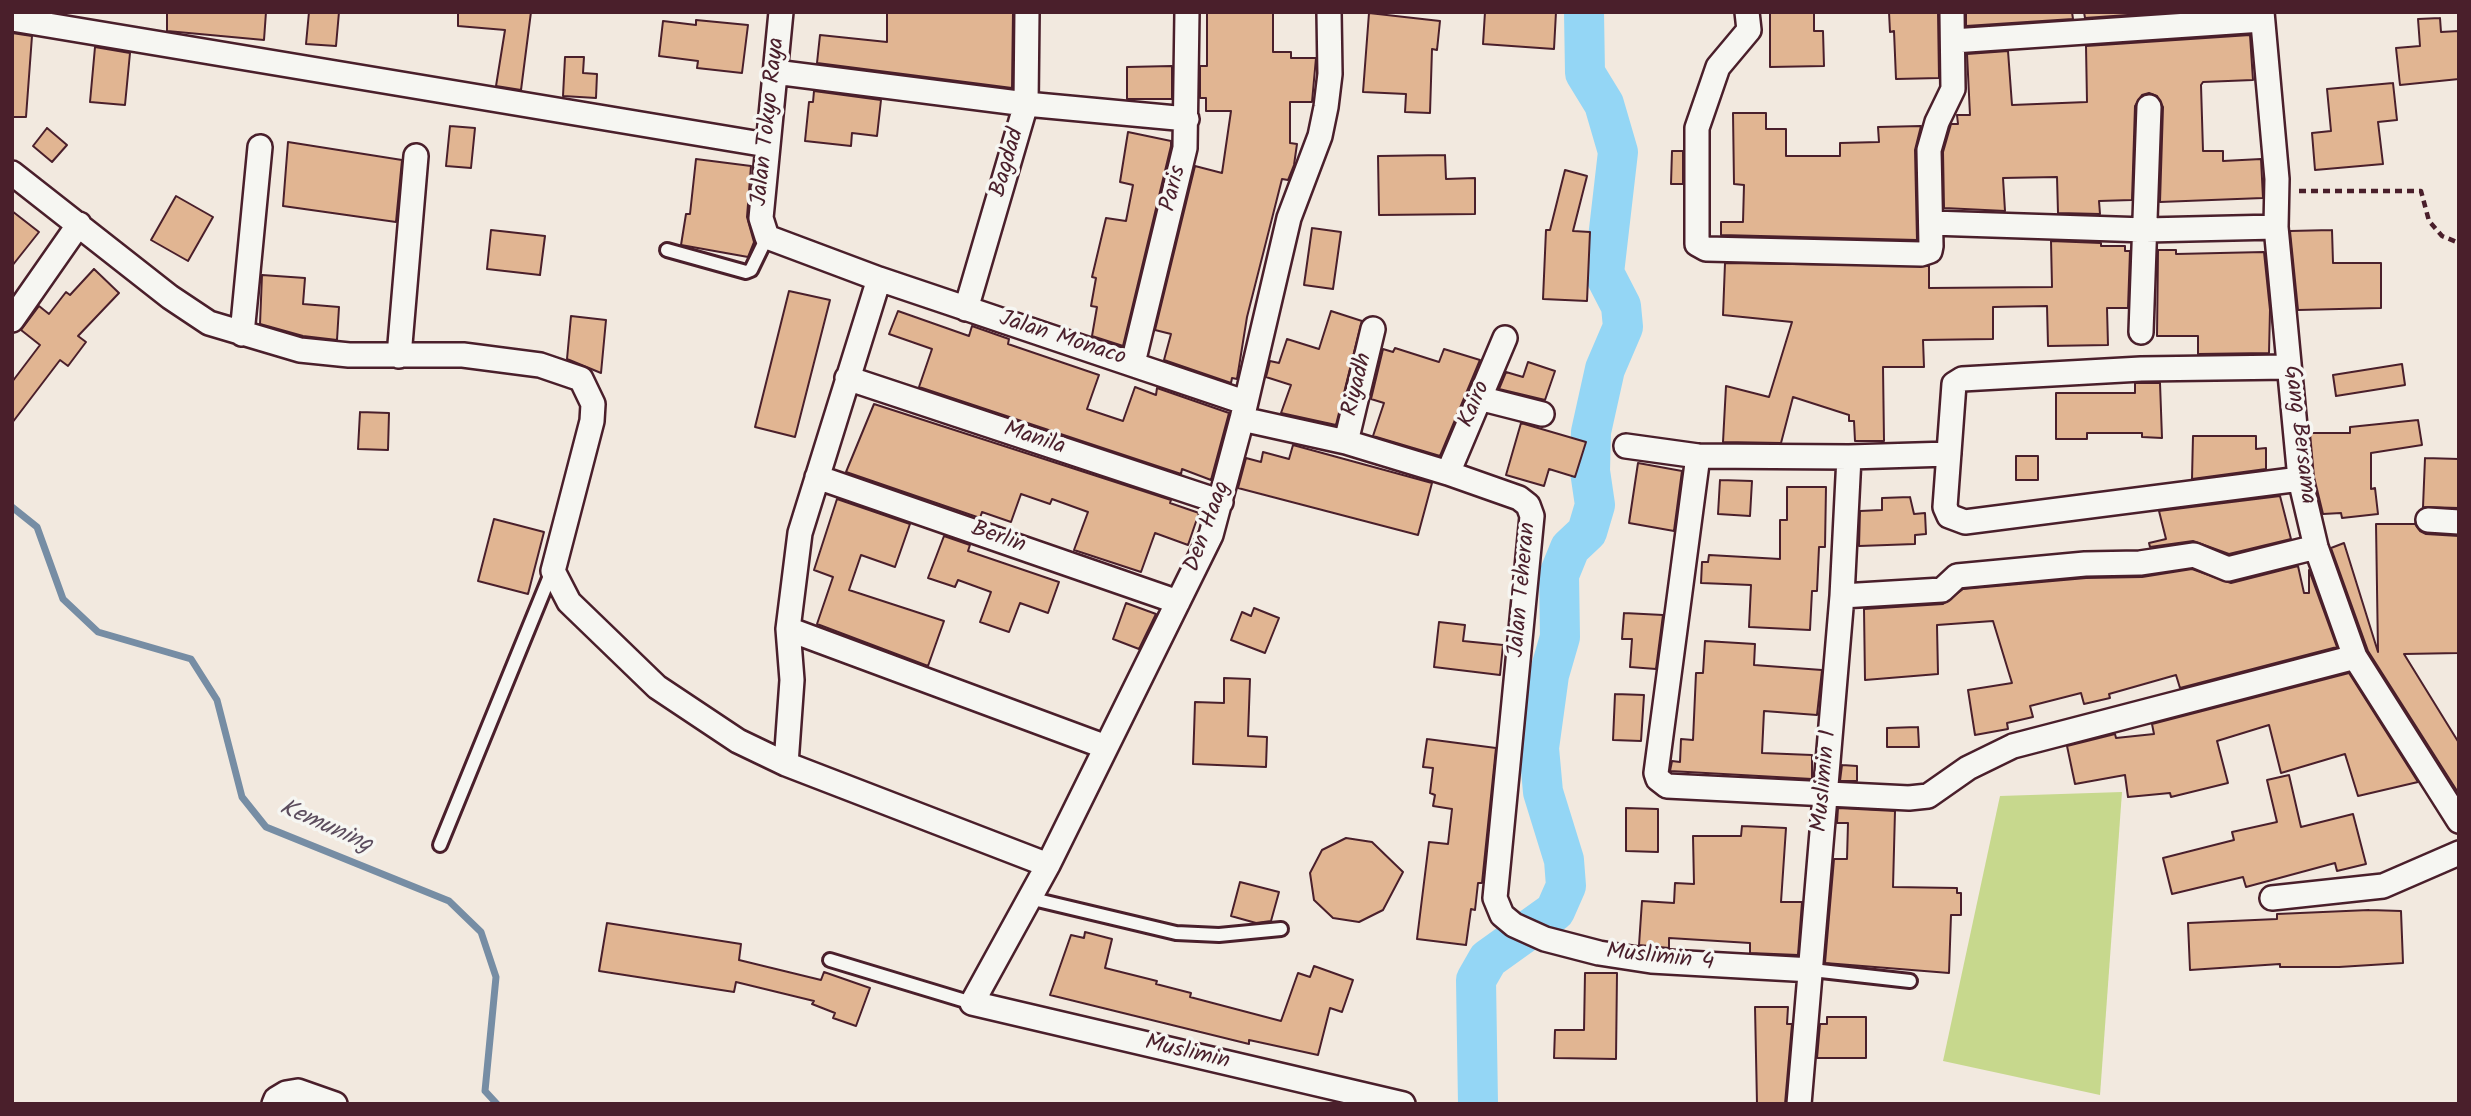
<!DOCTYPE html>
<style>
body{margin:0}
#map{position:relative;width:2471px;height:1116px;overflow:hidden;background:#f2e9df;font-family:Kalam,sans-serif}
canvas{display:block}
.frame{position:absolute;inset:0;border:14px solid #4a1f2b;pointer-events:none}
</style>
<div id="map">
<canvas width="2471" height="1116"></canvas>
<div class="frame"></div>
</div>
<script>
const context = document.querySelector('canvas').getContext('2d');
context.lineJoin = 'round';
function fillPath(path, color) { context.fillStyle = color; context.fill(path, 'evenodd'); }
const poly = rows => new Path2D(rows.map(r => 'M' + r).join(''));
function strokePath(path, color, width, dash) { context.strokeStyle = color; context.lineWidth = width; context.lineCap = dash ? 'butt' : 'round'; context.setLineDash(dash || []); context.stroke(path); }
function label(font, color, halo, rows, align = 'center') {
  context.font = font + ' Kalam,sans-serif'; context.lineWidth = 7; context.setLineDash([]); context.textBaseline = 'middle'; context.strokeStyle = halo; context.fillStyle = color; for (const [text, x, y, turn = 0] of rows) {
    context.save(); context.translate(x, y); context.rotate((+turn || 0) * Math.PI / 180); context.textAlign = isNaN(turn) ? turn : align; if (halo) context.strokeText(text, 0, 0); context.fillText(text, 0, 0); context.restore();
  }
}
fillPath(poly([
 [2122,792,2100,1095,1943,1061,2000,796]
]), '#c7d88d');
strokePath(poly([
 [12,507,37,527,63,599,98,632,191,659,217,700,242,797,266,827,449,901,481,932,496,977,485,1091,497,1104]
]), '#768da4', 7);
strokePath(poly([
 [1478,1104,1476,980,1488,959,1555,911,1566,886,1564,860,1543,792,1539,748,1549,675,1560,637,1559,575,1570,548,1587,532,1595,505,1590,471,1591,432,1605,369,1623,327,1621,306,1604,273,1618,152,1604,104,1585,73,1584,12]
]), '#94d6f5', 40);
const building = poly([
 [167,12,266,12,264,40,167,31,167,12],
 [309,12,339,12,336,46,306,44,309,12],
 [458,12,531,12,521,90,496,86,505,30,458,26,458,12],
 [887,12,1013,12,1012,88,817,63,820,35,887,42,887,12],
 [1207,12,1273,12,1273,52,1291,52,1291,58,1316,58,1312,102,1290,102,1290,143,1297,144,1294,165,1288,180,1282,179,1247,317,1237,379,1232,378,1231,383,1164,360,1171,334,1155,330,1195,166,1222,173,1231,111,1206,111,1206,98,1200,98,1200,66,1207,66,1207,12],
 [1485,12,1556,12,1554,49,1483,44,1485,12],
 [1770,12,1814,12,1814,31,1823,31,1824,66,1770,67,1770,12],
 [1889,12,1938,12,1939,78,1896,79,1894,31,1890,32,1889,12],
 [2072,12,2073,19,1966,26,1966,13,2072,12],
 [2084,12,2170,12,2085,18,2084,12],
 [1369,13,1440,21,1437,50,1432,49,1430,113,1405,112,1406,94,1363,92,1369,13],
 [2440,18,2441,32,2459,31,2459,79,2400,85,2396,48,2420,46,2418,19,2440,18],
 [696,20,748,25,742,73,697,68,698,61,659,56,663,21,696,25,696,20],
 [12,33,32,36,26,117,12,117,12,33],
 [2250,35,2253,80,2203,82,2201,85,2203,151,2223,151,2223,161,2261,159,2263,198,2160,202,2163,107,2157,96,2149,93,2142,95,2135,106,2132,200,2099,201,2100,214,2058,213,2057,177,2003,178,2005,211,1944,208,1943,152,1951,124,1958,124,1957,115,1970,115,1967,54,2008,51,2012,105,2087,102,2086,46,2250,35],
 [95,47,130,53,125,105,90,102,95,47],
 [565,57,584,57,583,73,597,74,596,98,563,96,565,57],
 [1172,66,1172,99,1127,99,1127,67,1172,66],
 [2393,83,2397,120,2378,122,2383,164,2315,170,2312,133,2331,131,2327,89,2393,83],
 [814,91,881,100,877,136,852,133,851,146,805,141,809,102,813,102,814,91],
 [1733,113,1766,113,1766,129,1786,129,1786,156,1840,156,1840,143,1879,142,1878,127,1921,126,1915,150,1917,240,1721,235,1721,222,1743,222,1744,185,1734,184,1733,113],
 [450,126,475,128,471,168,446,166,450,126],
 [47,128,67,145,52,162,33,146,47,128],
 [1128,132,1171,141,1171,146,1123,346,1092,336,1097,307,1091,306,1096,278,1092,277,1106,218,1126,221,1133,185,1120,182,1128,132],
 [288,142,402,160,396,222,283,206,288,142],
 [1672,151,1683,151,1683,184,1671,184,1672,151],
 [1445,155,1446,179,1475,178,1475,214,1379,215,1378,156,1445,155],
 [696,159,751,166,747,217,754,242,748,257,681,245,686,214,690,214,696,159],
 [1565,170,1587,176,1573,231,1590,232,1587,301,1543,299,1546,230,1550,230,1565,170],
 [176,196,213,217,188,261,151,240,176,196],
 [12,211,39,232,12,266,12,211],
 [1312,228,1341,232,1333,289,1304,285,1312,228],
 [491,230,545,236,540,275,487,269,491,230],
 [2332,230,2333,263,2381,263,2381,308,2298,310,2290,231,2332,230],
 [2051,241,2101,243,2101,246,2125,246,2125,251,2130,251,2128,308,2107,308,2108,345,2048,346,2047,306,1993,307,1993,339,1923,340,1924,367,1883,367,1884,441,1855,441,1854,421,1849,421,1849,415,1793,397,1781,443,1723,442,1726,386,1769,397,1792,322,1723,315,1725,263,1929,266,1929,288,2052,287,2051,241],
 [2158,250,2176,250,2176,254,2264,252,2270,310,2269,353,2198,354,2198,336,2157,336,2158,250],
 [94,269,119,293,78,336,86,342,68,366,60,360,12,423,12,382,40,345,21,330,39,306,49,314,66,292,70,295,94,269],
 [262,275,305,278,303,304,339,307,337,340,303,336,260,324,262,275],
 [789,291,830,300,795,437,755,427,789,291],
 [898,311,969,336,972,326,1009,339,1008,344,1099,375,1087,409,1123,421,1135,387,1156,395,1157,388,1229,413,1211,480,1182,469,1181,474,919,387,932,349,889,334,898,311],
 [1331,311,1362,321,1336,425,1281,413,1291,385,1266,377,1270,361,1279,363,1287,339,1319,349,1331,311],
 [571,316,606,320,601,373,567,359,571,316],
 [1395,348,1439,362,1444,349,1480,360,1440,456,1373,436,1384,403,1371,399,1383,349,1393,352,1395,348],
 [1528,362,1555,371,1545,400,1499,389,1506,372,1523,377,1528,362],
 [2402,364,2405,385,2336,396,2333,375,2402,364],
 [2135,383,2160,383,2162,438,2142,437,2142,433,2087,433,2087,439,2056,439,2056,393,2135,393,2135,383],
 [874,404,1171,500,1170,503,1199,513,1188,545,1155,533,1141,572,1074,550,1088,512,1052,499,1050,504,1021,494,1011,522,982,512,980,518,846,472,874,404],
 [360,412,389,413,388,450,358,449,360,412],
 [2418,420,2422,445,2371,453,2371,489,2375,488,2378,514,2342,518,2341,513,2323,514,2314,477,2310,433,2350,433,2350,427,2418,420],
 [1521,423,1586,442,1575,477,1549,469,1544,486,1506,475,1521,423],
 [2193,436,2256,436,2256,449,2266,448,2266,469,2192,479,2193,436],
 [1293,445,1432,483,1418,535,1238,488,1246,458,1261,462,1263,452,1289,459,1293,445],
 [2016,456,2038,456,2038,480,2016,480,2016,456],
 [2425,458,2459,459,2459,508,2423,507,2425,458],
 [1638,463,1682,471,1674,531,1629,523,1638,463],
 [1720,480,1752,481,1750,516,1718,514,1720,480],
 [1787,487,1826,487,1825,547,1819,547,1817,591,1812,591,1810,630,1749,627,1751,585,1701,583,1702,562,1708,562,1709,555,1780,559,1780,520,1787,520,1787,487],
 [2280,496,2291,539,2229,554,2193,541,2150,547,2149,543,2166,539,2159,511,2280,496],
 [1910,497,1914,514,1925,513,1926,534,1915,535,1915,544,1859,546,1860,511,1882,510,1882,498,1910,497],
 [837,499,910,524,895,567,861,555,849,590,944,621,928,666,817,624,833,577,814,570,837,499],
 [494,519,544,532,528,594,478,581,494,519],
 [2376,524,2415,524,2420,531,2426,534,2459,536,2459,653,2404,654,2459,743,2459,794,2368,651,2331,548,2344,543,2378,652,2376,524],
 [944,536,970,545,968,551,1059,582,1048,613,1020,603,1009,632,980,622,991,592,958,580,955,587,928,578,944,536],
 [2298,566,2304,593,2309,593,2309,570,2337,647,2180,688,2176,675,2109,694,2110,698,2084,704,2081,693,2030,706,2033,717,2007,723,2008,729,1975,735,1968,690,2012,683,1993,621,1937,625,1938,674,1865,680,1864,609,1943,604,1963,589,2086,578,2142,577,2192,569,2231,583,2298,566],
 [1126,603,1156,614,1139,649,1113,639,1126,603],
 [1254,608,1279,618,1265,653,1231,640,1242,612,1251,616,1254,608],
 [1624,613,1663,615,1656,669,1630,667,1632,639,1622,639,1624,613],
 [1439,622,1465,625,1463,641,1503,645,1500,675,1434,667,1439,622],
 [1705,641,1755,644,1754,665,1822,670,1817,715,1764,711,1762,753,1812,755,1812,779,1670,771,1672,761,1680,762,1681,739,1693,740,1696,673,1703,673,1705,641],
 [2349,673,2418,782,2358,796,2345,754,2281,773,2269,725,2217,741,2228,783,2171,797,2170,793,2128,797,2125,775,2075,784,2067,746,2115,734,2116,738,2154,734,2152,724,2349,673],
 [1224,678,1250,679,1248,736,1267,737,1266,767,1193,764,1195,702,1224,703,1224,678],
 [1615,694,1644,695,1641,741,1613,740,1615,694],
 [1918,727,1919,747,1887,747,1887,728,1918,727],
 [1427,739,1496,748,1482,883,1478,883,1475,910,1471,909,1466,945,1417,939,1429,842,1448,844,1452,809,1433,806,1435,795,1430,793,1433,768,1423,767,1427,739],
 [1842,765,1857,766,1857,781,1840,781,1842,765],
 [2289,775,2301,827,2353,814,2366,864,2337,871,2335,863,2246,887,2243,877,2172,894,2163,858,2234,840,2232,832,2277,822,2267,780,2289,775],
 [1626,808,1658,809,1658,852,1626,851,1626,808],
 [1838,808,1895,811,1893,887,1957,888,1957,893,1961,893,1961,915,1951,915,1949,973,1825,963,1834,859,1847,859,1848,823,1837,823,1838,808],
 [1742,826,1786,828,1781,902,1802,902,1798,955,1750,953,1750,943,1669,938,1669,948,1639,945,1642,901,1674,903,1675,883,1694,884,1693,836,1741,836,1742,826],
 [1346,838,1372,842,1403,872,1383,910,1359,922,1333,918,1314,900,1310,873,1322,850,1346,838],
 [1240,882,1279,892,1271,921,1256,923,1231,916,1240,882],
 [2369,910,2401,911,2403,963,2339,967,2280,967,2280,964,2190,970,2188,923,2277,919,2277,914,2369,910],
 [607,923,741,944,739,960,821,980,824,972,870,988,856,1026,833,1018,835,1013,812,1004,814,1001,736,982,734,992,599,971,607,923],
 [1085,932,1112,939,1105,968,1157,981,1156,984,1191,993,1190,997,1281,1021,1298,973,1310,977,1314,966,1353,980,1342,1012,1330,1008,1318,1055,1249,1040,1249,1044,1050,995,1071,935,1084,938,1085,932],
 [1585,973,1617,973,1616,1059,1554,1058,1555,1030,1584,1030,1585,973],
 [1755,1007,1788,1007,1787,1024,1792,1024,1785,1104,1757,1104,1755,1007],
 [1827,1017,1866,1017,1866,1058,1817,1058,1820,1024,1827,1024,1827,1017]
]);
fillPath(building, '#e1b592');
strokePath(building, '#4a1f2b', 2);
const lane = poly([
 [667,250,746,272,751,270,767,237],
 [440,845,552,571],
 [1029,898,1176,933,1219,935,1281,929],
 [830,960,972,1003],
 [1812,970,1910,981]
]);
const street = poly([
 [781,12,761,218,767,237,879,279,1244,402],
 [1329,12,1330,74,1326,107,1320,136,1289,218,1242,419,1211,535,1048,865,972,1003,1403,1104],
 [1747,12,1749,30,1718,67,1697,128,1697,244,1706,249,1921,254,1930,251,1931,246,1929,150,1937,122,1953,89,1952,12],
 [2262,12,2277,179,2276,227,2300,479,2316,547,2355,657,2459,821],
 [12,19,767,145],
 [1953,41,2262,20],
 [775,72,1026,104,1187,119],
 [12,173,170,297,209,323,300,350,349,355,463,355,540,365,581,379,593,404,592,421,553,571,569,602,657,687,738,741,786,764,1048,865],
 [1931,223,2146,230,2276,227],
 [966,309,1026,104,1027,12],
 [12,320,79,224],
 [2141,332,2149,107],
 [242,334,260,147],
 [399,356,416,156],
 [1133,363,1185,148,1187,12],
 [2289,367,2141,369,1962,379,1954,384,1945,507,1949,516,1965,522,2300,479],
 [847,378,1221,502],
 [1479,398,1542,414],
 [1242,419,1346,442,1448,473,1519,498,1528,505,1532,516,1495,898,1502,915,1514,925,1545,939,1599,953,1651,961,1812,970],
 [1346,442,1373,329],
 [1626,446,1698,456,1849,457,1949,454],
 [1698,456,1656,773,1658,779,1667,786,1909,798,1928,796,1968,768,2013,746,2355,657],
 [1448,473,1505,338],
 [817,477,1178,602],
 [2428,520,2459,522],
 [1842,596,1942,590,1957,576,2085,564,2140,563,2194,555,2228,569,2316,547],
 [788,629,1106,747],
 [786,764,792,680,788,629,800,533,879,279],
 [2272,898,2383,886,2459,853],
 [274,1104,276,1099,286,1093,298,1091,335,1104],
 [1799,1104,1842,596,1849,457]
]);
strokePath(lane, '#4a1f2b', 18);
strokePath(street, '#4a1f2b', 28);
strokePath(poly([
 [2299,191,2421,191,2429,221,2442,236,2459,243]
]), '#4a1f2b', 4.5, [7, 5]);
strokePath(lane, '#f6f6f2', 12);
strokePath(street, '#f6f6f2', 23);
label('23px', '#4a1f2b', '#f6f6f2', [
 ["Jalan Tokyo Raya",770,122,-84],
 ["Bagdad",1009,163,-74],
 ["Paris",1175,189,-76],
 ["Jalan Monaco",1062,340,18],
 ["Riyadh",1359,385,-76],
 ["Kairo",1476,405,-67],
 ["Gang Bersama",2298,435,83],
 ["Manila",1034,440,18],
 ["Den Haag",1209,527,-70],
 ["Berlin",998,539,19],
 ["Jalan Teheran",1524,590,-85],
 ["Muslimin 1",1826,781,-85],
 ["Muslimin 4",1660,959,6],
 ["Muslimin",1187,1054,13]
]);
label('italic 24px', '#5c4d5e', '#f6f6f2', [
 ["Kemuning",325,828,24]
]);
</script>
